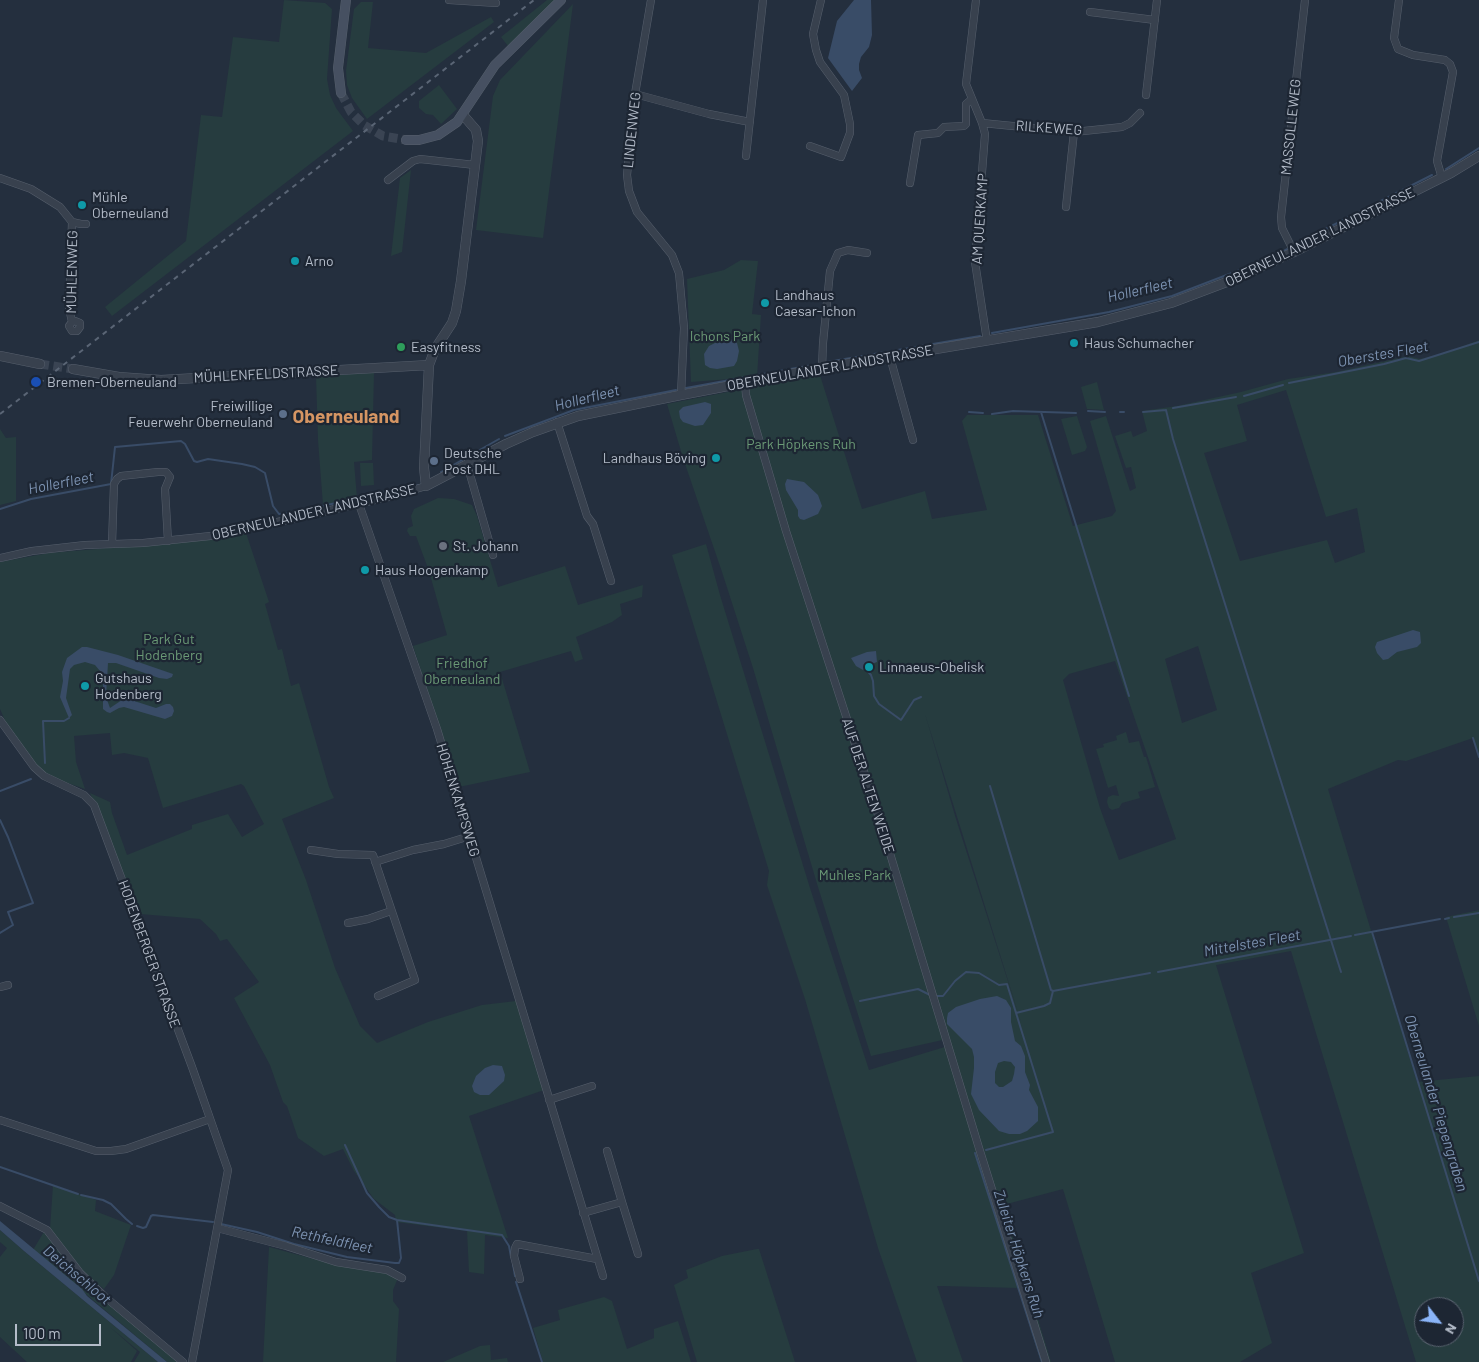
<!DOCTYPE html>
<meta charset="utf-8">
<style>
body{margin:0}
#map{position:relative;width:1479px;height:1362px;overflow:hidden;background:#242f3e;font-family:Barlow,sans-serif}
canvas{display:block}
.north{position:absolute;left:1414px;top:1297px;width:50px;height:50px;box-sizing:border-box;background:#1d2633;border:1px solid #59626f;border-radius:50%;rotate:120deg;font-size:14px;font-weight:700;line-height:20px;text-align:center;color:#b4bcc9}
.north::after{content:'';display:block;margin:auto;width:18px;height:22px;background:#8ab4f8;clip-path:polygon(50% 0,100% 100%,50% 72%,0 100%)}
.scale{position:absolute;left:15px;top:1324px;width:86px;height:22px;box-sizing:border-box;border:2px solid #b4bcc9;border-top:0;padding-left:6px;font-size:15px;line-height:18px;white-space:nowrap;color:#b4bcc9;-webkit-text-stroke:4px #1d2633;paint-order:stroke}
</style>
<div id="map">
<canvas width="1479" height="1362"></canvas>
<div class="north">N</div>
<div class="scale">100 m</div>
</div>
<script>
const context = document.querySelector('canvas').getContext('2d');
context.lineJoin = 'round';
function fillPath(path, color) { context.fillStyle = color; context.fill(path, 'evenodd'); }
const poly = rows => new Path2D(rows.map(r => 'M' + r).join(''));
function strokePath(path, color, width, dash) { context.strokeStyle = color; context.lineWidth = width; context.lineCap = dash ? 'butt' : 'round'; context.setLineDash(dash || []); context.stroke(path); }
function label(font, color, halo, rows, align = 'center') {
  context.font = font + ' Barlow,sans-serif'; context.lineWidth = 4.5; context.setLineDash([]); context.textBaseline = 'middle'; context.strokeStyle = halo; context.fillStyle = color; for (const [text, x, y, turn = 0] of rows) {
    context.save(); context.translate(x, y); context.rotate((+turn || 0) * Math.PI / 180); context.textAlign = isNaN(turn) ? turn : align; if (halo) context.strokeText(text, 0, 0); context.fillText(text, 0, 0); context.restore();
  }
}
fillPath(poly([
 [284,0,325,3,332,9,327,79,330,95,336,108,353,131,112,316,105,307,186,241,201,115,222,117,233,37,279,42],
 [547,0,555,0,508,46,501,37],
 [361,2,373,2,368,48,426,53,491,17,494,22,367,119,352,98,347,85,346,71,354,9],
 [573,4,543,238,476,230,493,96,500,80],
 [439,85,457,109,441,124,433,115,426,114,419,108,419,101],
 [411,170,402,252,391,256,400,178],
 [741,260,758,261,752,314,761,315,757,377,691,382,687,279,724,270],
 [1479,340,1479,757,1473,738,1406,761,1398,760,1328,789,1417,1082,1479,1076,1479,1362,1416,1362,1291,951,1216,965,1304,1253,1251,1273,1272,1343,1240,1362,1115,1362,1063,1189,1003,1205,1051,1362,1041,1362,1018,1288,942,1286,937,1286,963,1362,917,1362,878,1248,805,999,767,885,769,871,672,555,706,544,720,595,810,888,869,1070,948,1046,947,1039,871,1056,818,887,753,668,722,572,683,458,667,404,753,387,753,384,819,372,862,509,925,491,932,519,987,510,962,421,967,415,1038,415,1073,526,1112,516,1116,511,1090,421,1106,416,1130,491,1136,488,1131,467,1126,468,1115,436,1131,431,1133,437,1147,431,1142,411,1177,406,1241,392,1288,379,1336,372,1408,356,1420,359,1445,353],
 [1286,390,1326,517,1357,508,1365,552,1335,563,1327,540,1240,561,1204,453,1247,441,1237,405],
 [1198,646,1217,710,1182,723,1165,659],
 [1115,661,1176,839,1119,860,1100,808,1063,680,1069,674],
 [925,714,1022,1025,956,819],
 [1424,1307,1454,1307,1454,1337,1424,1337],
 [374,373,372,460,354,462,357,498,323,505,318,440,316,376],
 [1097,382,1104,410,1087,409,1081,387],
 [1077,416,1087,447,1085,451,1072,455,1061,419],
 [0,429,6,438,16,437,16,501,0,505],
 [360,463,373,463,374,485,361,486],
 [438,498,454,499,472,505,477,516,498,587,565,566,578,605,643,585,642,597,620,604,622,615,612,622,576,637,583,659,575,662,571,651,500,672,530,772,459,787,413,646,447,635,429,571,416,536,410,536,407,531,408,528,413,526,411,516,414,509],
 [246,533,269,602,265,604,278,650,282,649,291,686,299,683,329,787,334,798,282,819,306,880,335,968,360,1026,377,1043,428,1022,482,1005,516,1001,544,1090,469,1116,508,1238,485,1235,484,1274,469,1272,467,1231,396,1222,395,1215,374,1199,354,1171,343,1149,324,1156,298,1138,287,1106,283,1102,270,1065,234,998,259,982,227,939,220,941,216,934,200,919,140,914,90,793,110,802,112,813,127,855,192,829,192,825,228,814,242,837,264,824,244,786,241,784,163,808,148,758,124,753,112,755,110,733,74,736,76,762,85,789,59,780,40,770,7,725,0,709,0,562,49,553,216,539],
 [1126,732,1129,743,1139,741,1144,757,1146,757,1155,787,1138,792,1140,798,1122,803,1119,808,1112,810,1109,808,1107,802,1108,797,1113,795,1119,796,1116,785,1108,788,1096,749,1104,747,1103,744,1117,740,1116,736],
 [1479,910,1479,1026,1446,917],
 [53,1185,96,1200,95,1211,131,1225,114,1275,104,1289,83,1272,50,1229],
 [0,1230,24,1251,158,1362,134,1362,140,1352,110,1327,137,1351,131,1362,27,1362,0,1337,0,1257,7,1248,0,1242],
 [45,1230,70,1267,83,1280,177,1362,167,1362,33,1250],
 [269,1247,336,1265,383,1272,398,1278,393,1290,393,1301,399,1309,396,1362,263,1362],
 [757,1249,759,1249,795,1362,697,1362,674,1285,688,1278,686,1270,722,1256],
 [604,1297,612,1301,627,1349,654,1338,654,1329,678,1321,691,1362,543,1362,533,1328,560,1320,558,1310],
 [490,1345,491,1360,507,1358,508,1362,443,1362,480,1346]
]), '#263c3f');
fillPath(poly([
 [854,0,871,0,872,35,869,47,861,57,859,64,859,70,862,78,852,91,828,58,837,21],
 [731,339,737,343,739,351,737,361,734,366,717,369,710,368,705,365,704,354,709,346,715,343],
 [705,402,711,404,711,413,703,425,695,426,683,422,680,418,679,411,683,407],
 [787,479,804,482,818,495,822,506,818,514,804,520,800,519,798,516,798,510,786,490,785,484],
 [1413,630,1420,632,1421,643,1417,647,1397,652,1388,659,1383,660,1377,653,1375,647,1377,642],
 [82,647,87,647,118,655,173,674,172,677,167,679,159,678,116,663,108,663,106,697,110,708,122,700,128,699,156,708,166,704,170,704,173,707,174,711,172,716,165,719,124,707,119,708,110,713,107,712,103,709,103,684,100,671,95,665,85,662,74,665,70,669,66,698,72,715,69,718,60,697,63,681,62,672,67,658],
 [876,651,877,662,866,666,863,670,856,666,851,658,867,652],
 [997,996,1006,1000,1011,1008,1011,1022,1015,1041,1021,1046,1025,1056,1025,1072,1030,1085,1029,1090,1038,1107,1038,1121,1027,1131,1020,1134,1009,1134,999,1131,979,1110,971,1094,974,1068,974,1057,972,1049,947,1024,947,1018,948,1013,956,1007,980,999],
 [1004,1061,1011,1062,1015,1067,1014,1074,1012,1081,1003,1087,999,1087,995,1083,995,1072,998,1063],
 [493,1065,502,1066,505,1075,504,1081,489,1095,480,1095,474,1092,472,1086,476,1076,485,1068],
 [0,1221,82,1289,87,1296,167,1362,158,1362,24,1251,0,1230]
]), '#394c67');
strokePath(poly([
 [1446,169,1479,148],
 [1296,244,1432,175],
 [992,333,1109,312,1172,296,1271,258,1287,249],
 [827,362,980,336],
 [1289,383,1384,364,1406,358,1419,361,1479,342],
 [686,388,818,364],
 [1244,396,1283,385],
 [1173,408,1236,397],
 [1166,410,1173,439,1341,972],
 [1088,411,1105,412],
 [969,412,983,413],
 [1041,412,1129,696],
 [1120,412,1124,412],
 [1143,412,1166,410],
 [992,414,1013,411,1076,413],
 [505,436,574,410,676,390],
 [441,472,499,439],
 [357,498,419,485],
 [0,509,31,499,111,484,115,447,181,441,185,444,194,461,197,462,208,459,242,464,255,467,265,473,273,506,279,514,290,513],
 [299,511,350,500],
 [865,668,871,675,873,681,874,696,879,704,901,720,914,700,921,697],
 [1473,738,1479,757],
 [45,763,43,721,64,721,69,718],
 [990,786,1051,990,1053,991],
 [0,791,31,779],
 [0,820,8,837,33,903,8,912,13,925,0,933],
 [1454,917,1479,913],
 [1445,919,1449,918],
 [1372,932,1479,1281],
 [1355,935,1440,919],
 [1158,972,1351,936],
 [934,996,943,996,955,981,966,972,979,973,999,985,1007,984,1053,1132,986,1150],
 [860,1001,918,989,930,995],
 [1016,1013,1044,1006,1050,1003,1053,991,1150,973],
 [345,1145,367,1193,379,1207,389,1217,397,1220,502,1235,509,1246,511,1257],
 [975,1153,1042,1362],
 [0,1167,78,1194],
 [81,1195,103,1200,111,1204,126,1219,132,1224],
 [221,1224,257,1232,294,1244,347,1257,395,1263,399,1263,401,1258,397,1220],
 [137,1226,143,1228,146,1227,151,1216,153,1215,213,1222],
 [513,1264,515,1276],
 [516,1282,542,1362]
]), '#394c67', 2);
strokePath(poly([
 [40,364,73,369]
]), '#3a4453', 9, [9, 4.5]);
strokePath(poly([
 [341,93,351,112,364,125,383,136,406,140]
]), '#3a4453', 9, [9, 4.5]);
const minor = poly([
 [449,0,496,3],
 [651,0,635,94,627,175,629,191,637,212,672,255,679,273,684,328,681,395],
 [976,0,966,84,982,123,985,134,975,262,987,341],
 [1399,0,1394,38,1398,49,1413,55,1445,60,1450,64,1453,72,1437,161,1442,178],
 [1090,12,1155,20],
 [635,94,709,114,750,122],
 [1146,95,1157,0],
 [982,123,1074,132,1122,127,1130,123,1140,113],
 [810,146,841,157,850,133,850,124,844,95,820,62,816,50,813,34,821,0],
 [746,156,763,0],
 [0,178,31,189,60,207,72,222,81,224,86,224],
 [388,180,413,161,420,159,475,165],
 [910,183,918,135,938,133,944,127,964,126,966,124,966,104,972,99],
 [1066,207,1074,132],
 [1294,252,1282,228,1281,217,1305,0],
 [72,322,75,321,80,323,80,327,77,331,72,331,69,326,72,322,69,308,72,222],
 [890,357,913,440],
 [822,368,823,343,830,271,838,253,848,250,867,253],
 [745,383,746,395,786,531,882,827,979,1148,1046,1362],
 [557,422,587,516,593,524,611,581],
 [467,464,493,555],
 [359,504,437,729,603,1276],
 [112,544,114,484,117,479,121,476,158,472,166,472,170,477,165,489,168,541],
 [0,558,32,551,85,545,143,543,220,535,397,495,426,486],
 [0,720,34,767,44,776,84,795,94,805,192,1067,228,1170,192,1362],
 [311,850,338,854,373,855,415,980,378,996],
 [375,862,413,850,444,844,470,836],
 [348,923,368,919,391,911],
 [0,987,8,985],
 [549,1100,592,1086],
 [0,1120,96,1151,111,1151,126,1149,210,1119],
 [607,1151,622,1202],
 [0,1206,47,1230,80,1273,104,1296,183,1362],
 [583,1213,622,1202,638,1254],
 [217,1228,286,1246,336,1262,387,1270,402,1278],
 [520,1279,514,1256,515,1248,517,1244,597,1259]
]);
const tertiary = poly([
 [463,115,476,130,478,141,461,281,456,311,452,323,435,349,429,365,424,468,426,486,506,444,533,432,578,416,681,395,822,368,1098,322,1171,303,1232,280,1294,252,1451,173,1479,156],
 [0,356,40,364],
 [73,369,119,377,161,380,429,365]
]);
const secondary = poly([
 [341,93,338,68,346,0],
 [406,140,419,140,438,135,457,122,495,65,561,0]
]);
strokePath(minor, '#565f6c', 8);
strokePath(tertiary, '#565f6c', 10);
strokePath(secondary, '#565f6c', 10);
strokePath(minor, '#38414e', 7);
strokePath(tertiary, '#38414e', 9);
strokePath(secondary, '#465061', 9);
strokePath(poly([
 [0,414,534,0]
]), '#5a6575', 2, [5, 5]);
for (const [x, y, r, color] of [
 [82,205,5,"#0f9aa8"],
 [295,261,5,"#0f9aa8"],
 [765,303,5,"#0f9aa8"],
 [1074,343,5,"#0f9aa8"],
 [401,347,5,"#2e9e5b"],
 [36,382,6,"#1a4fb4"],
 [283,414,5,"#5c6f8a"],
 [716,458,5,"#0f9aa8"],
 [434,461,5,"#5c6f8a"],
 [443,546,5,"#6b7280"],
 [365,570,5,"#0f9aa8"],
 [869,667,5,"#0f9aa8"],
 [85,686,5,"#0f9aa8"]
]) { const dot = new Path2D(); dot.arc(x, y, r, 0, 2 * Math.PI); context.fillStyle = color; context.fill(dot); strokePath(dot, '#1d2633', 2); }
label('14px', '#b4bcc9', '#1d2633', [
 ["MASSOLLEWEG",1291,127,-84],
 ["RILKEWEG",1049,128,4],
 ["LINDENWEG",632,130,-84],
 ["AM QUERKAMP",980,219,-86],
 ["OBERNEULANDER LANDSTRASSE",1320,237,-26],
 ["MÜHLENWEG",72,272,-89],
 ["OBERNEULANDER LANDSTRASSE",830,368,-10],
 ["MÜHLENFELDSTRASSE",266,374,-3],
 ["OBERNEULANDER LANDSTRASSE",314,512,-13],
 ["AUF DER ALTEN WEIDE",868,786,72],
 ["HOHENKAMPSWEG",458,800,73],
 ["HODENBERGER STRASSE",149,954,70]
]);
label('14px', '#b4bcc9', '#1d2633', [
 ["Mühle",92,197],
 ["Oberneuland",92,213],
 ["Arno",305,261],
 ["Landhaus",775,295],
 ["Caesar-Ichon",775,311],
 ["Haus Schumacher",1084,343],
 ["Easyfitness",411,347],
 ["Bremen-Oberneuland",47,382],
 ["Freiwillige",273,406,"right"],
 ["Feuerwehr Oberneuland",273,422,"right"],
 ["Deutsche",444,453],
 ["Post DHL",444,469],
 ["Landhaus Böving",706,458,"right"],
 ["St. Johann",453,546],
 ["Haus Hoogenkamp",375,570],
 ["Linnaeus-Obelisk",879,667],
 ["Gutshaus",95,678],
 ["Hodenberg",95,694]
], 'left');
label('14px', '#6b9a76', '#1d2633', [
 ["Ichons Park",725,336],
 ["Park Höpkens Ruh",801,444],
 ["Park Gut",169,639],
 ["Hodenberg",169,655],
 ["Friedhof",462,663],
 ["Oberneuland",462,679],
 ["Muhles Park",855,875]
]);
label('italic 15px', '#7c92b1', '#1d2633', [
 ["Hollerfleet",1140,290,-13],
 ["Oberstes Fleet",1383,354,-10],
 ["Hollerfleet",587,398,-14],
 ["Hollerfleet",61,483,-11],
 ["Mittelstes Fleet",1252,943,-10],
 ["Oberneulander Piepengraben",1436,1103,73],
 ["Rethfeldfleet",332,1240,12],
 ["Zuleiter Höpkens Ruh",1019,1254,72],
 ["Deichschloot",77,1275,40]
]);
label('bold 19px', '#d59563', '#1d2633', [
 ["Oberneuland",346,417]
]);
</script>
